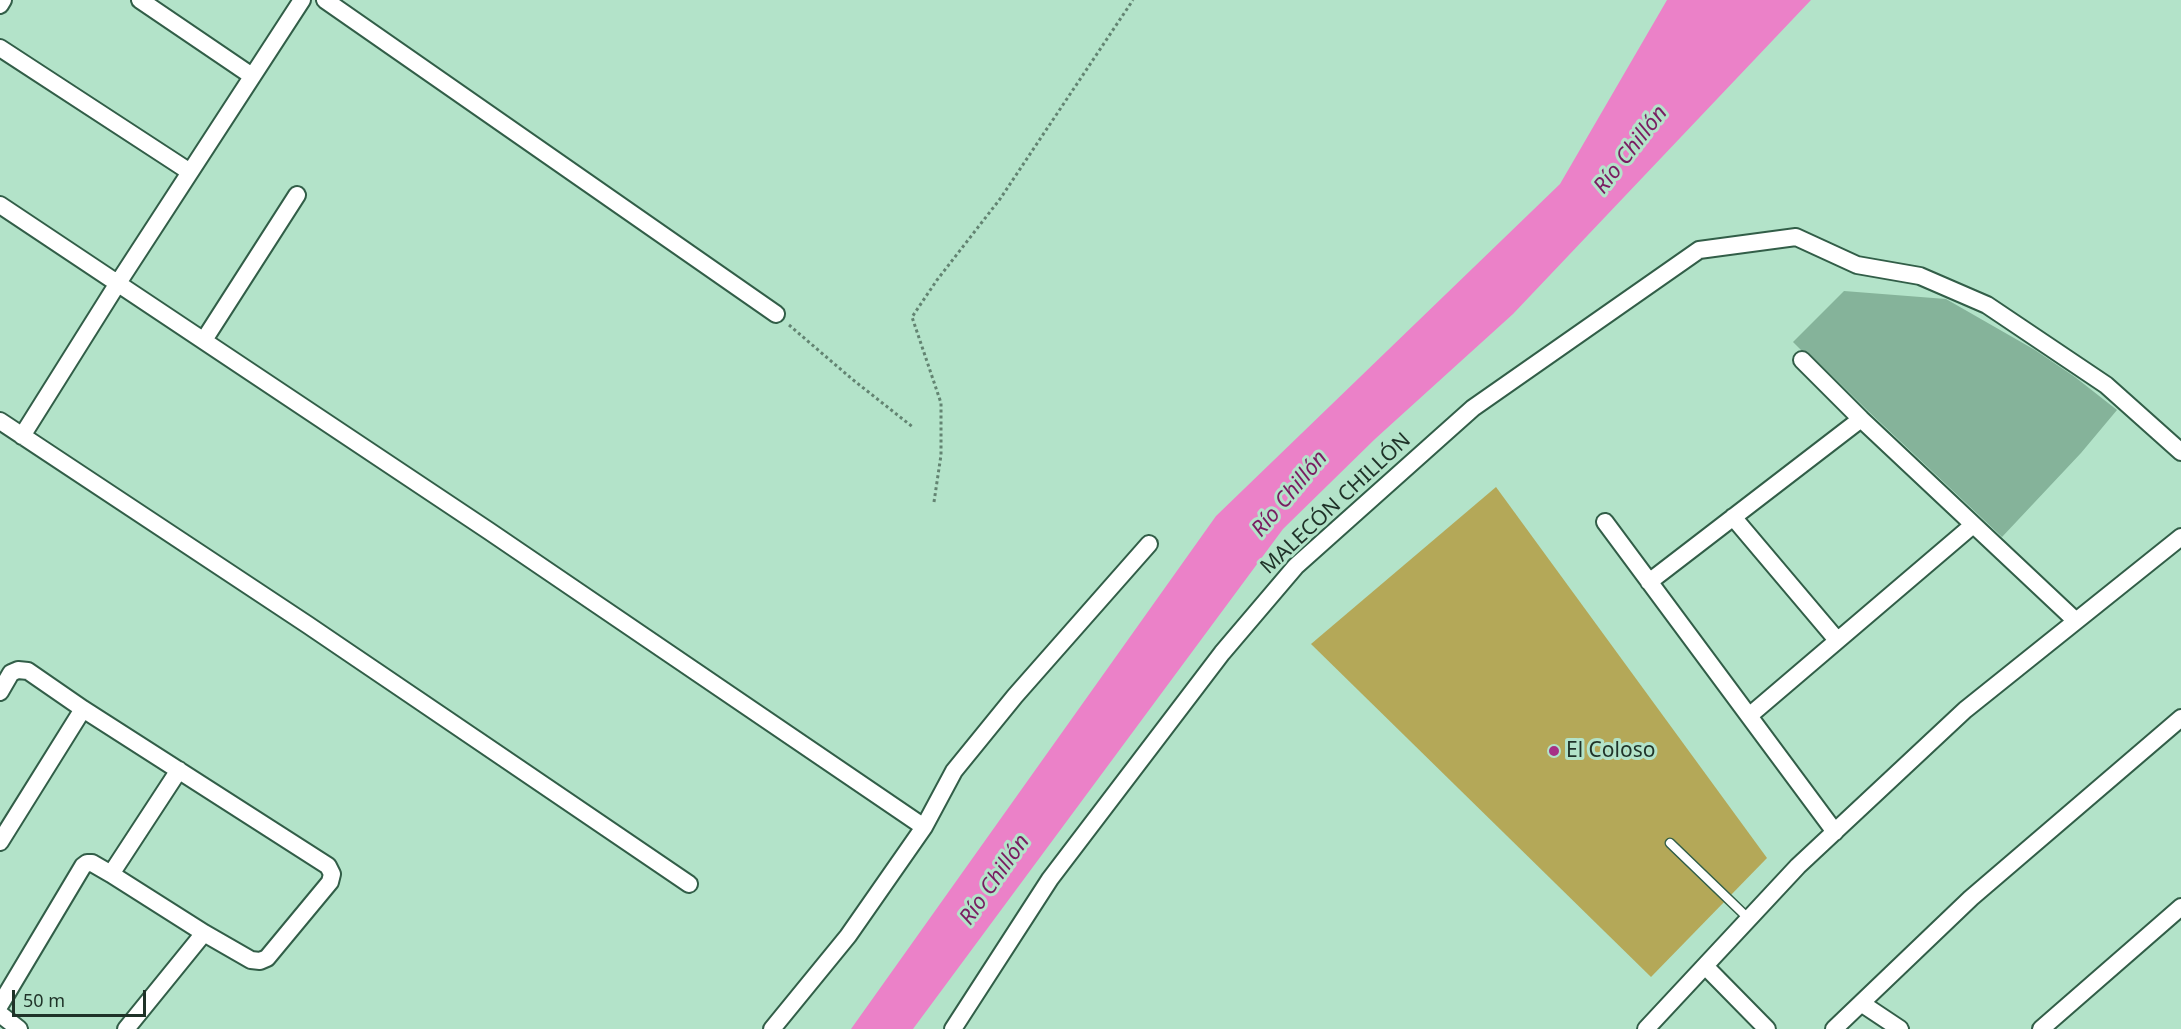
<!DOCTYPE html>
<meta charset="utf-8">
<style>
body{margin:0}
#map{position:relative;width:2181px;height:1029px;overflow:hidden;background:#b3e3c9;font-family:"Noto Sans",sans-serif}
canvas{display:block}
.scale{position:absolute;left:12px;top:990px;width:134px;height:27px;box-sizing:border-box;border:3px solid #1f3228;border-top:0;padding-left:8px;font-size:18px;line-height:21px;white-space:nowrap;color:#1f3228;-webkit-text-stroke:4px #b3e3c9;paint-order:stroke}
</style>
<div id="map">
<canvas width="2181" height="1029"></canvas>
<div class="scale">50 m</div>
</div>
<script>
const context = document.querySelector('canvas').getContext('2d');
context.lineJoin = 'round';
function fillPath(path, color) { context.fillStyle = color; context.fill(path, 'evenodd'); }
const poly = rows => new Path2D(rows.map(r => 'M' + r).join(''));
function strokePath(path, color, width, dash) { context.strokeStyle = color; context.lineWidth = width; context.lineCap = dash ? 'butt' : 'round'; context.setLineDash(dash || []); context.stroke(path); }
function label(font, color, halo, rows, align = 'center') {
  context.font = font + ' "Noto Sans",sans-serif'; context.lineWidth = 6; context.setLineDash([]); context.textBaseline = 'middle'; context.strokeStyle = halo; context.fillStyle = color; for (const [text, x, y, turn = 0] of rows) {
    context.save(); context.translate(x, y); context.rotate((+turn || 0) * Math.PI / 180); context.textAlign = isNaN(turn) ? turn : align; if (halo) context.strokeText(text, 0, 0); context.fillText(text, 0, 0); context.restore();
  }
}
fillPath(poly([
 [1496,487,1767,858,1651,977,1311,644]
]), '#b4a858');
fillPath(poly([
 [1667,0,1811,0,1513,314,1375,439,1283,529,913,1029,851,1029,1216,516,1560,184]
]), '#eb81c8');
fillPath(poly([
 [1844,291,1946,299,2035,350,2075,377,2117,410,2081,453,2002,537,1868,411,1809,353,1801,350,1793,342]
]), '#85b39a');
const lane = poly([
 [1670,843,1749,919]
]);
const street = poly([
 [140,0,252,76],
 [325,0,776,314],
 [0,5,3,0],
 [0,48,190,172],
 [0,205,489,531,924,827],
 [204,340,297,195],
 [1802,360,1861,419,2076,621],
 [0,421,308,625,689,884],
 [22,436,118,283,302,0],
 [1733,517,1837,640],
 [1605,522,1835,832],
 [1649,582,1861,419],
 [0,692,11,673,18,670,28,671,83,709,328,866,332,874,330,882,267,958,260,961,251,960,204,933,111,874,92,863,87,863,83,866,0,1005],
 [1749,716,1973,525],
 [0,842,83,709],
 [111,874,179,770],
 [1705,966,1767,1029],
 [1861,1003,1900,1029],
 [0,1014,19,1029],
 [126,1029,204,933],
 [772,1029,848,936,924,827,954,771,1015,696,1149,544],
 [953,1029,1050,879,1222,653,1296,566,1473,408,1699,250,1796,237,1857,265,1920,276,1987,305,2106,385,2181,452],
 [1646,1029,1798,866,1965,710,2181,537],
 [1834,1029,1971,898,2181,718],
 [2041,1029,2181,907]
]);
strokePath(lane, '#325e48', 11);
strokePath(street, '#325e48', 20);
strokePath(poly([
 [789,325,852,379,914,428],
 [934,502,941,455,941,403,912,317,937,280,1000,199,1133,0]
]), '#638472', 3, [3, 3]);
strokePath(lane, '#fff', 8);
strokePath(street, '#fff', 16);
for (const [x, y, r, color] of [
 [1554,751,6,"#a73086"]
]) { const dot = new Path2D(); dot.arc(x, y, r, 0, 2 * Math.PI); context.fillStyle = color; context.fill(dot); strokePath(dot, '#b3e3c9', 2); }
label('21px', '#1f3228', '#b3e3c9', [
 ["MALECÓN CHILLÓN",1336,504,-43]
]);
label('21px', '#1f3228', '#b3e3c9', [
 ["El Coloso",1566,751]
], 'left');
label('italic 22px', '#791c61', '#b3e3c9', [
 ["Río Chillón",1631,150,-52],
 ["Río Chillón",1290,494,-50],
 ["Río Chillón",995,880,-55]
]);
</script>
